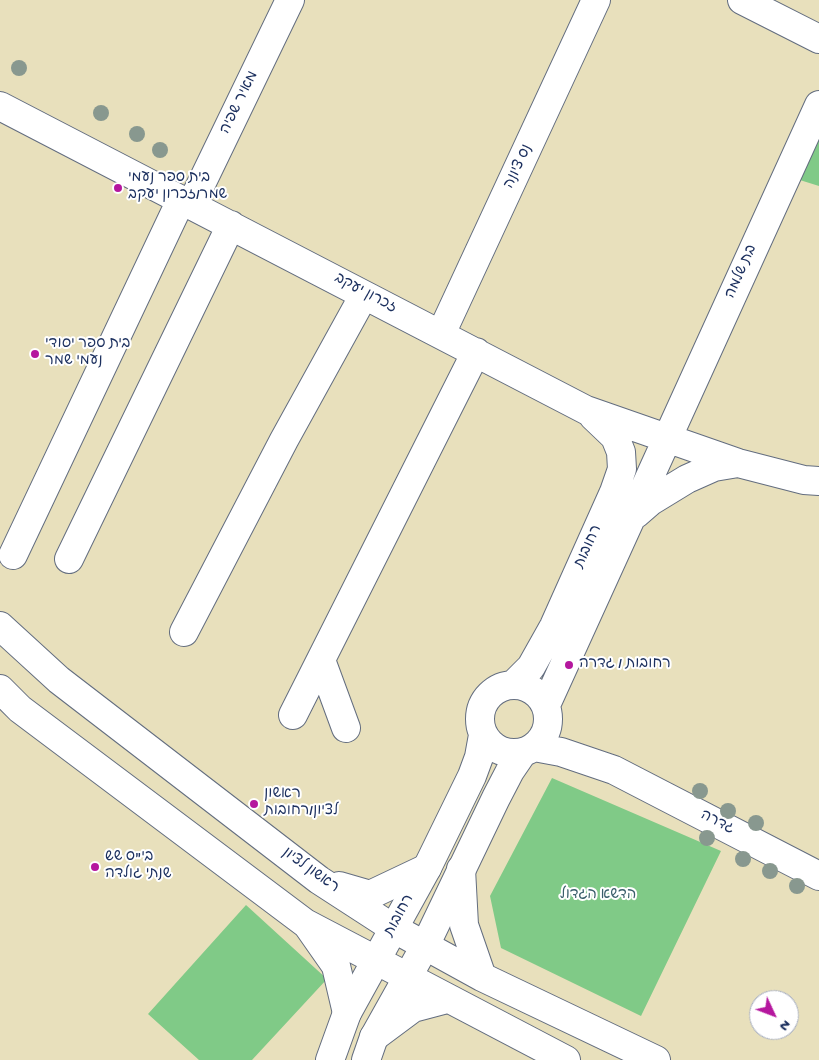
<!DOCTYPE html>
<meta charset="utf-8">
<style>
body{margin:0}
#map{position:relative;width:819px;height:1060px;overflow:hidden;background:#e8e0bc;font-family:"Gochi Hand",sans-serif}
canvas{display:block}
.north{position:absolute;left:749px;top:990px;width:50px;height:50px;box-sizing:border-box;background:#fff;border:1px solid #a4acbf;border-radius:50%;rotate:133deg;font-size:14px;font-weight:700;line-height:20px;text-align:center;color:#1b2f5e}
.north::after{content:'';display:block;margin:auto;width:18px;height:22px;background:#b5179e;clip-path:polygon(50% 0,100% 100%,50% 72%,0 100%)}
</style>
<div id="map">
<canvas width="819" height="1060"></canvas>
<div class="north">N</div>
</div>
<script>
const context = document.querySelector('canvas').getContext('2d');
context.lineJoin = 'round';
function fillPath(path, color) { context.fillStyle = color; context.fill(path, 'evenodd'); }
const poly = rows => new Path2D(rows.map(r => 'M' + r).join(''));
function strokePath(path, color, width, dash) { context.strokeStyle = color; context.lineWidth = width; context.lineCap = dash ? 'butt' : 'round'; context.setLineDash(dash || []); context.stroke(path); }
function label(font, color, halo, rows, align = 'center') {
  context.font = font + ' "Gochi Hand","Playpen Sans Hebrew",sans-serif'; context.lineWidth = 4; context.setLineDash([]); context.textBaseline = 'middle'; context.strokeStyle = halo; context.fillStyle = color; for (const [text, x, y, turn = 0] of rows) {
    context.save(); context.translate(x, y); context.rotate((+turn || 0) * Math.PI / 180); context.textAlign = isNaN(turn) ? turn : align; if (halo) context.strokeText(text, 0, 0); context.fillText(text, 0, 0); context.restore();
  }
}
fillPath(poly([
 [819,105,819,186,787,176],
 [552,778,721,851,641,1016,501,948,490,896],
 [246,905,327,979,252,1060,199,1060,148,1014]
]), '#80ca87');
const minor = poly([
 [742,0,819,39],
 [0,106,586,410,738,463,804,480,819,481],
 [191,205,290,0],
 [441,334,596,0],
 [636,514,651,501,687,479,714,467,738,463],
 [13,555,181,200],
 [69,559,231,225],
 [184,632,284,440,364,295],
 [321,660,346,728],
 [514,684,531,667,554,626,614,492,622,469,621,452,615,437,593,416],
 '480 719a34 34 0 1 1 68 0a34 34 0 1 1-68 0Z',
 [546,705,819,105],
 [293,715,476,352],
 [534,747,561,752,614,770,819,876],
 [330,1060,347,1013,427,868,472,776,479,757,483,735],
 [366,1060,374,1037,425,946,496,798,510,771,523,752]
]);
const major = poly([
 [0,626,59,680,319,880,393,928,482,977,656,1060],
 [0,689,20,709,305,923,566,1060],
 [461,869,464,925,482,977],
 [339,886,370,895,427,868],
 [308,926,336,966,347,1013],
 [374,1037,413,1008,447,999]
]);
strokePath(minor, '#636d7f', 30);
strokePath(major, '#636d7f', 30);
strokePath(minor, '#fff', 28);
strokePath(major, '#fff', 28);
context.fillStyle = '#88988f';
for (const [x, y] of [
 [19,68],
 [101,113],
 [137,134],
 [160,150],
 [700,791],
 [728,811],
 [756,823],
 [707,838],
 [743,859],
 [770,871],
 [797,886]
]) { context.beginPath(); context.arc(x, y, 8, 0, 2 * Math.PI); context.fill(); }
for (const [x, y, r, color] of [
 [118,188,5,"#b5179e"],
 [35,354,5,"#b5179e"],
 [569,665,5,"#b5179e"],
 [254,804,5,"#b5179e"],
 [95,867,5,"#b5179e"]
]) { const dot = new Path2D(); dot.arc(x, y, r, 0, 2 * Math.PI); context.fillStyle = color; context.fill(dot); strokePath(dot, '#fff', 2); }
label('15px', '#1b2f5e', '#fff', [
 ["מאיר שפיה",240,103,-64],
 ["נס ציונה",519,167,-65],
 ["בת שלמה",742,272,-66],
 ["זכרון יעקב",365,294,28],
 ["רחובות",589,547,-65],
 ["גדרה",717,823,27],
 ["ראשון לציון",310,871,36],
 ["רחובות",400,916,-61]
]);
label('15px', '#1b2f5e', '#fff', [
 ["בית ספר נעמי",128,179],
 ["שמר/זכרון יעקב",128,196],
 ["בית ספר יסודי",45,345],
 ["נעמי שמר",45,362],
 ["רחובות / גדרה",579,665],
 ["ראשון",264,795],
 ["לציון/רחובות",264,812],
 ["בי\"ס שש",105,858],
 ["שנתי גולדה",105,875]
], 'left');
label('15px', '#395e6a', '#fff', [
 ["הדשא הגדול",598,896]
]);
</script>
